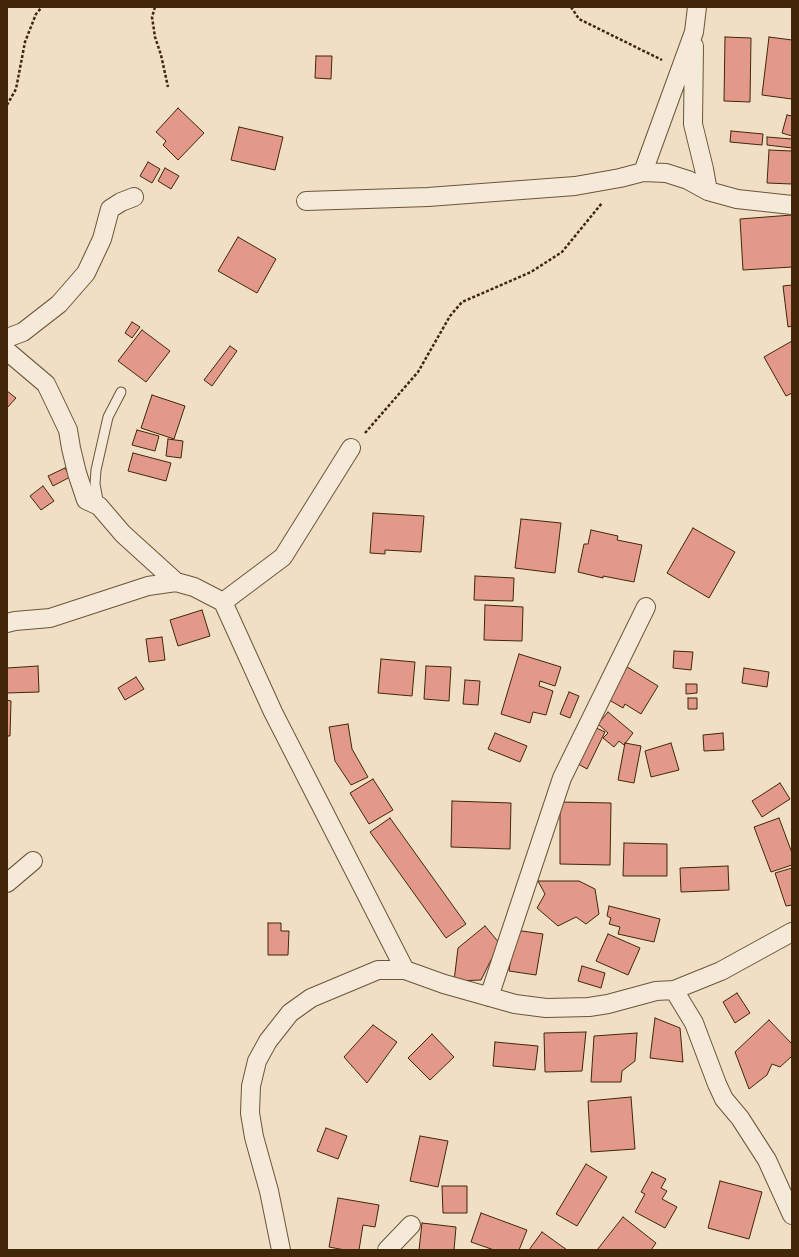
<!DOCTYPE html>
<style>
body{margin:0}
#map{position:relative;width:799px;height:1257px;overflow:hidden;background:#f0dfc5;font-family:"Libre Bodoni",serif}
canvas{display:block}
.frame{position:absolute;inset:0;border:8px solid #412708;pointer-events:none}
</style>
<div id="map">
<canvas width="799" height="1257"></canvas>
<div class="frame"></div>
</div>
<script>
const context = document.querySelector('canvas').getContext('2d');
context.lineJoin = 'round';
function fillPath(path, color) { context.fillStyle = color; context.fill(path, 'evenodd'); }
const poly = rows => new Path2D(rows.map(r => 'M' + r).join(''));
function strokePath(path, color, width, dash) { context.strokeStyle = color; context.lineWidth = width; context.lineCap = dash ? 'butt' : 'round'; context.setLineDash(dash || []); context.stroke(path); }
const building = poly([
 [725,37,751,38,750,102,724,101,725,37],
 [769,37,792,40,792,99,762,95,769,37],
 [316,56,332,56,331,79,315,78,316,56],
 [178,108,204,133,178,160,163,145,166,141,156,132,178,108],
 [787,115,792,116,792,136,782,133,787,115],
 [239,127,283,137,275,170,231,160,239,127],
 [731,131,763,134,762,145,730,142,731,131],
 [767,137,792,139,792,148,767,145,767,137],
 [769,150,792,151,792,184,767,183,769,150],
 [148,162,160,169,152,183,140,176,148,162],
 [165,168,179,176,171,189,158,181,165,168],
 [792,215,792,267,743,270,740,219,792,215],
 [238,237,276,259,257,293,218,271,238,237],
 [792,285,792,326,788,327,783,286,792,285],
 [132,322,140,327,132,338,125,333,132,322],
 [142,330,170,351,146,382,118,361,142,330],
 [792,341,792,393,786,396,764,357,792,341],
 [230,346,237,351,212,386,204,380,230,346],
 [7,391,16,398,7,408,7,391],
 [152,395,185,406,174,439,141,428,152,395],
 [137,430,159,436,155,451,132,445,137,430],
 [168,439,183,441,181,458,166,456,168,439],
 [133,453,171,463,166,481,128,471,133,453],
 [65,468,70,477,53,486,48,476,65,468],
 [43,486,54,501,41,510,30,496,43,486],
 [373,513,424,516,421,552,385,550,385,554,370,553,373,513],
 [521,519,561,523,555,573,515,568,521,519],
 [693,528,735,552,709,598,667,573,693,528],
 [591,530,618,536,617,540,642,545,634,582,603,576,603,578,578,572,584,544,588,544,591,530],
 [475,576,514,578,513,601,474,600,475,576],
 [485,605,523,607,522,641,484,640,485,605],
 [202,610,210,636,178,646,170,620,202,610],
 [162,637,165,660,149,662,146,639,162,637],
 [674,651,693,652,691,670,673,668,674,651],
 [519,654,561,667,555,686,540,681,539,686,553,691,546,715,533,712,530,723,501,714,519,654],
 [381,659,415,662,412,696,378,693,381,659],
 [624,665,658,686,641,714,625,704,623,708,604,697,624,665],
 [38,666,39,692,7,693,7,668,38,666],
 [426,666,451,667,449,701,424,699,426,666],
 [744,668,769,672,767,687,742,683,744,668],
 [136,677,144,689,125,700,118,688,136,677],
 [465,680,480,681,478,705,463,704,465,680],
 [686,684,697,684,697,693,686,694,686,684],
 [569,692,579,696,570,718,560,714,569,692],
 [688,698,697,698,697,709,688,709,688,698],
 [7,700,11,701,10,736,7,736,7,700],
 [608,712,633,733,624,745,619,741,614,747,603,738,608,733,598,724,608,712],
 [348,724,352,749,368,777,351,785,335,761,329,727,348,724],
 [590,725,605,732,587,769,573,761,590,725],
 [495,733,527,746,520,762,488,749,495,733],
 [723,733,724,750,704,751,703,735,723,733],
 [625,743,641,746,634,783,618,780,625,743],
 [671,743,679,770,651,777,645,751,671,743],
 [373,779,393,810,369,824,350,793,373,779],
 [780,783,790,799,762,817,752,801,780,783],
 [452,801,511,803,510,849,451,847,452,801],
 [560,802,611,803,610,865,560,864,560,802],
 [390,818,466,924,446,938,370,832,390,818],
 [779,818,792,853,792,865,771,872,754,827,779,818],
 [624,843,667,844,667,876,623,876,624,843],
 [728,866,729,890,681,892,680,868,728,866],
 [792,868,792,905,786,906,775,873,792,868],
 [538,881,579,881,595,889,599,914,586,924,576,917,558,926,537,908,545,894,538,881],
 [609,906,660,919,654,942,618,934,620,927,609,924,611,918,607,916,609,906],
 [268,923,281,923,281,931,289,931,288,955,268,955,268,923],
 [485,926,501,945,491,960,481,980,454,981,458,948,485,926],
 [515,930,543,934,536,975,509,971,515,930],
 [608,934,640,948,628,975,596,961,608,934],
 [582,966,605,973,601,988,578,981,582,966],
 [737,993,750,1013,735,1023,723,1002,737,993],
 [655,1018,680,1028,683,1062,650,1058,655,1018],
 [769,1020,792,1044,792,1056,780,1067,772,1064,767,1075,749,1089,735,1052,769,1020],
 [373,1025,397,1042,367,1083,344,1057,373,1025],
 [586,1032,582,1071,545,1072,544,1033,586,1032],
 [637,1033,635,1061,622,1071,621,1082,591,1082,594,1036,637,1033],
 [432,1034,454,1057,430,1080,408,1058,432,1034],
 [495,1042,538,1046,535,1070,493,1066,495,1042],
 [631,1097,635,1149,591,1152,588,1101,631,1097],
 [326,1128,347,1136,338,1159,317,1151,326,1128],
 [420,1136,448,1141,438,1187,410,1181,420,1136],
 [586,1164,607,1177,577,1226,556,1214,586,1164],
 [652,1172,666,1179,661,1188,667,1191,662,1199,677,1207,665,1228,635,1212,645,1194,641,1192,652,1172],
 [720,1181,762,1192,749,1239,708,1228,720,1181],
 [442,1186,467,1186,467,1213,443,1213,442,1186],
 [338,1198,379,1205,375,1227,363,1225,359,1250,345,1250,329,1247,338,1198],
 [481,1213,527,1230,519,1250,494,1250,471,1242,481,1213],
 [623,1217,656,1243,651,1250,597,1250,623,1217],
 [422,1223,456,1227,454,1250,419,1250,422,1223],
 [542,1232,567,1250,529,1250,542,1232]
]);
fillPath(building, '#e2998a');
strokePath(building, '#412708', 1);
const lane = poly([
 [99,506,95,484,96,470,108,417,121,392]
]);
const street = poly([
 [694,46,693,124,704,169,708,191],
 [643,172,694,32,697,7],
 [306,201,428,197,575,186,620,178,643,172,666,173,688,180,708,191,737,199,792,205],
 [7,338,23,332,59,304,86,273,102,239,110,209,121,202,134,197],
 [7,351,46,384,68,430,71,448,77,473,86,500,99,506,123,534,176,582],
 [223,602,283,557,351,448],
 [7,623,15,621,50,618,148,586,176,582,194,587,223,602,273,712,405,970],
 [7,883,33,861],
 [674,990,694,1023,717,1084,724,1099,740,1118,767,1160,792,1215],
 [489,997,562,778,646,607],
 [281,1250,269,1191,254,1137,250,1113,251,1086,257,1061,268,1041,290,1013,311,998,378,970,405,970,444,984,515,1004,546,1008,589,1007,608,1004,656,991,674,990,721,971,792,932],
 [387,1250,411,1225]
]);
strokePath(lane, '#6d5537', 11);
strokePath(street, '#6d5537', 20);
strokePath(poly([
 [155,7,152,17,155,37,161,55,168,87],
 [571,7,579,19,662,60],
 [7,105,16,89,25,42,36,14,42,7],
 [365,433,418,372,450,316,462,302,531,272,562,252,602,203]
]), '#412708', 2.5, [3, 2]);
strokePath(lane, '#f5ead9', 9);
strokePath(street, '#f5ead9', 18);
</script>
